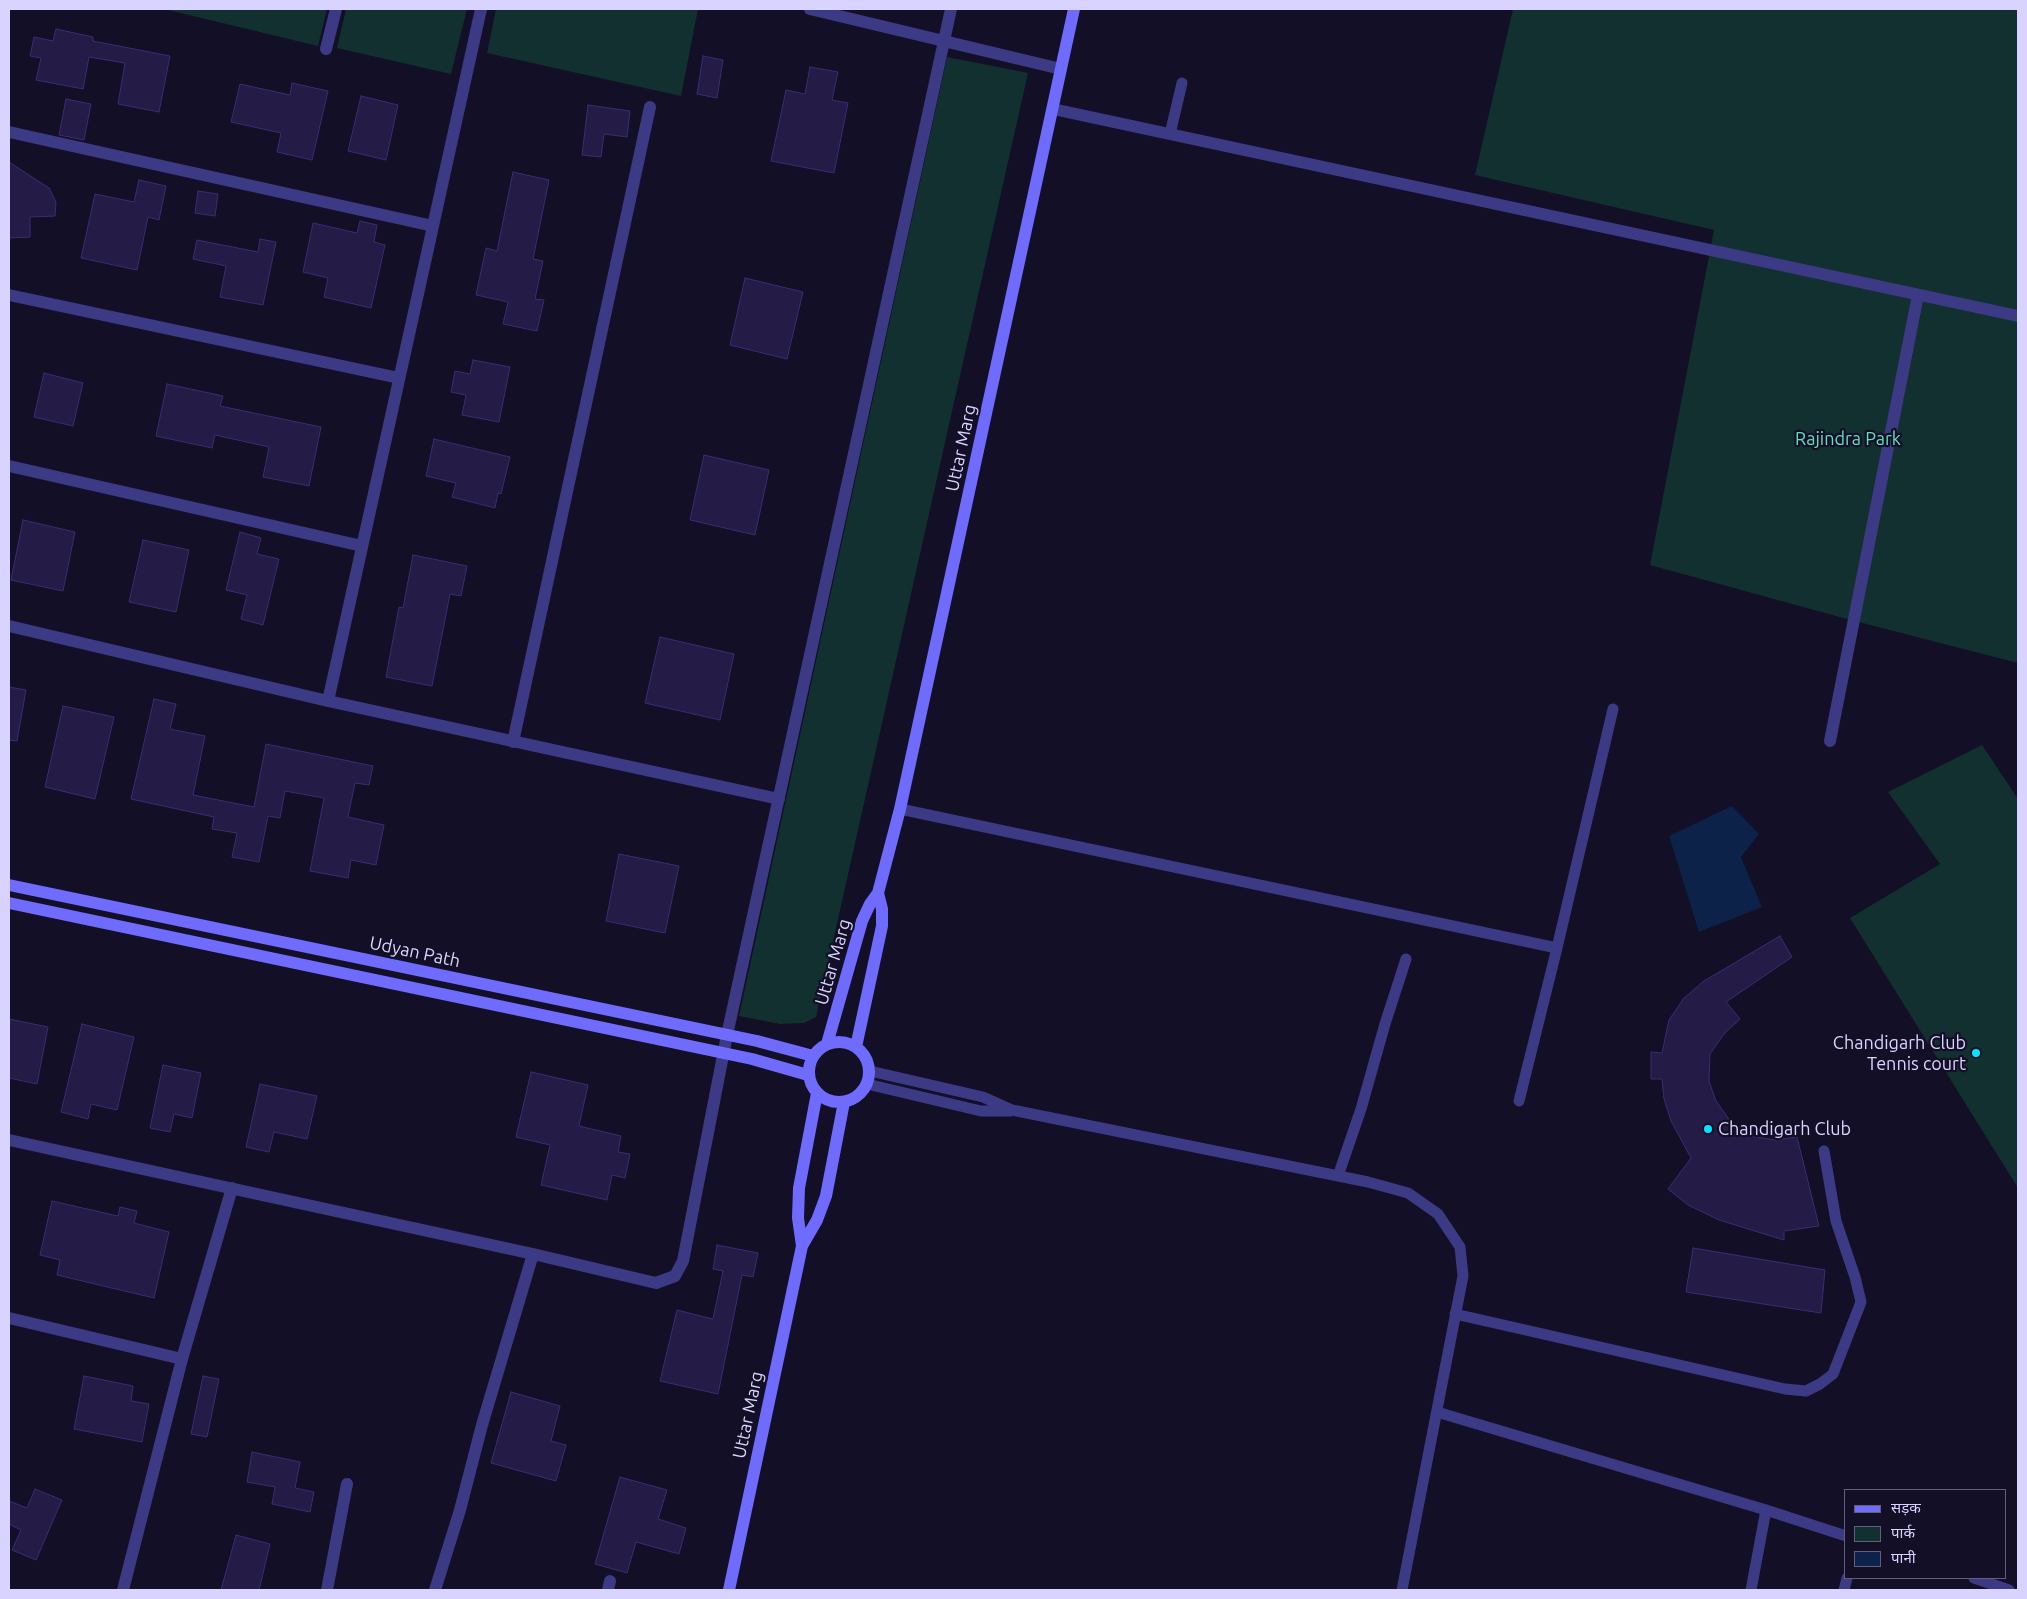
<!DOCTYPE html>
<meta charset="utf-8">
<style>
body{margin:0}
#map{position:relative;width:2027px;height:1599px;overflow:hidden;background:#130f26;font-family:Ubuntu,"Noto Sans Devanagari",sans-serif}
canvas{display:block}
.frame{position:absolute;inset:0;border:10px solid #d9d4ff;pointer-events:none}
.legend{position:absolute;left:1844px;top:1489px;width:162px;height:90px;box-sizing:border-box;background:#130f26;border:1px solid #625e7d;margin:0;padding:6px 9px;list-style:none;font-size:15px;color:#d9d4ff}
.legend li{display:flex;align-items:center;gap:10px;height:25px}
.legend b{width:25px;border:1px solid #625e7d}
</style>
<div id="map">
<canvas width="2027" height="1599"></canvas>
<div class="frame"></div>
<ul class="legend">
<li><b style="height:6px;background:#6f6bff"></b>सड़क</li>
<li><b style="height:14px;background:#12302f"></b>पार्क</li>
<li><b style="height:14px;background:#0c2248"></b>पानी</li>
</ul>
</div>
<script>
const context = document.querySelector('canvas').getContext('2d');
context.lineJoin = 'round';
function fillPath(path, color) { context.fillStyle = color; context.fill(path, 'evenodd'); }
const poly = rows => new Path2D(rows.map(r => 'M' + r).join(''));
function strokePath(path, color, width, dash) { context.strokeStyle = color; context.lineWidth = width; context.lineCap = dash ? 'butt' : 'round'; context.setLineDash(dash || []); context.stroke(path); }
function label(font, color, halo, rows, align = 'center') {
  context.font = font + ' Ubuntu,sans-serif'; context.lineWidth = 4.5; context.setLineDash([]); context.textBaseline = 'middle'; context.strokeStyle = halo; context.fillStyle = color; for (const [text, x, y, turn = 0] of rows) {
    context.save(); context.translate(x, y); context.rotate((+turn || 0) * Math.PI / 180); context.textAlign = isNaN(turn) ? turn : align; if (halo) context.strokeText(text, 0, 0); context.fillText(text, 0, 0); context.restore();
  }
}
fillPath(poly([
 [164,9,327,9,318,46],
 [346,9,467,9,451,74,337,48],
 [496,9,698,9,681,96,487,53],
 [1513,9,2018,9,2018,663,1847,619,1650,565,1714,230,1475,175],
 [947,57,1028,73,816,1017,804,1023,780,1024,739,1016],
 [1982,745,2018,799,2018,1188,1850,918,1940,864,1888,792]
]), '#12302f');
fillPath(poly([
 [1732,806,1759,834,1741,857,1762,907,1699,932,1669,836]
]), '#0c2248');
const building = poly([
 [56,29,93,37,93,41,170,56,159,112,118,104,125,63,89,57,83,89,36,80,41,58,30,56,34,37,53,41,56,29],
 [703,56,723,60,717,98,697,94,703,56],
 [810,67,838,72,832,100,848,103,834,173,771,161,786,90,805,94,810,67],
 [292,83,328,91,312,160,277,152,281,133,231,122,240,84,290,95,292,83],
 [361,96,398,105,386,160,348,151,361,96],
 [66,99,91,104,84,140,59,135,66,99],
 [588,105,630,111,627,137,604,134,601,157,582,155,588,105],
 [9,162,49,188,56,202,55,216,30,217,30,237,9,238,9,162],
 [513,172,549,180,533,259,543,261,535,299,544,300,537,331,503,324,508,302,476,295,486,248,497,251,513,172],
 [139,180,166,186,159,220,148,217,137,270,81,258,95,194,134,202,139,180],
 [198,191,218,194,215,216,195,213,198,191],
 [360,221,377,225,374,242,385,245,371,308,324,297,328,278,303,272,313,223,357,233,360,221],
 [260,239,276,242,263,305,220,297,226,266,193,259,197,240,258,252,260,239],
 [745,278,803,292,787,359,730,345,745,278],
 [473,360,510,367,499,422,462,415,466,395,451,392,455,371,470,374,473,360],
 [44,373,83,383,73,426,34,417,44,373],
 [167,384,223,396,220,406,321,427,309,486,263,477,269,447,215,435,212,448,156,436,167,384],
 [434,439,510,457,501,494,498,493,495,508,452,497,456,483,426,476,434,439],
 [704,455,769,470,755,535,690,520,704,455],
 [23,520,75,532,63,591,11,580,23,520],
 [240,532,261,538,257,554,279,559,263,625,241,619,247,595,226,590,240,532],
 [143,540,189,550,176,612,129,602,143,540],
 [413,555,467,566,461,596,450,594,432,686,386,677,399,607,403,608,413,555],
 [660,637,734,654,720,720,645,703,660,637],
 [9,687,26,690,17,741,9,740,9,687],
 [154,699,176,704,170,729,205,736,193,795,254,807,266,744,373,766,369,785,355,783,348,817,384,825,376,865,351,860,348,878,310,871,324,798,285,791,280,818,268,816,259,862,232,857,237,833,212,829,214,817,131,799,154,699],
 [63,706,114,717,95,799,45,787,63,706],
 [619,854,679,866,665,933,606,921,619,854],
 [1780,936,1792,957,1726,1002,1740,1019,1724,1034,1710,1054,1709,1081,1716,1101,1731,1122,1750,1136,1775,1140,1797,1137,1819,1226,1784,1231,1784,1240,1719,1220,1688,1205,1668,1189,1691,1158,1671,1121,1664,1099,1662,1079,1651,1079,1651,1052,1662,1053,1669,1020,1684,998,1704,981,1780,936],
 [9,1019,48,1027,37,1084,9,1078,9,1019],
 [82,1024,134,1037,117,1110,91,1104,88,1119,61,1112,82,1024],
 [163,1065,201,1073,192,1118,174,1114,170,1132,150,1128,163,1065],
 [531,1072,588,1085,579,1126,621,1136,618,1152,630,1154,625,1178,612,1175,607,1200,541,1185,550,1145,516,1137,531,1072],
 [260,1084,317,1096,307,1139,274,1132,269,1152,246,1147,260,1084],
 [52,1201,118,1216,120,1207,137,1211,134,1223,169,1232,154,1298,57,1275,60,1260,40,1255,52,1201],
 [717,1245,758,1253,753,1277,742,1275,718,1394,660,1381,677,1310,713,1319,723,1271,713,1269,717,1245],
 [1693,1248,1825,1270,1821,1313,1686,1292,1693,1248],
 [84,1376,133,1386,131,1401,149,1404,142,1442,74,1429,84,1376],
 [203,1376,219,1379,207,1437,191,1434,203,1376],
 [511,1392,560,1406,551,1441,566,1445,556,1481,491,1463,511,1392],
 [252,1452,300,1462,295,1488,314,1492,310,1512,272,1504,275,1487,247,1482,252,1452],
 [620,1477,667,1490,658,1519,686,1528,679,1554,636,1542,627,1573,595,1564,620,1477],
 [35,1489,62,1500,36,1560,12,1550,21,1530,9,1524,9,1501,27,1508,35,1489],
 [236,1535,270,1544,259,1590,221,1590,236,1535]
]);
fillPath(building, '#241b47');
strokePath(building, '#3b2d73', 1);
strokePath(poly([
 [1170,134,1182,83],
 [900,809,1557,948],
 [870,1071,983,1097,1012,1110,1368,1182,1408,1193,1438,1214,1460,1247,1463,1276,1402,1590],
 [867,1084,981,1111,1010,1111],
 [1519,1101,1557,948,1613,709],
 [1338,1176,1361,1109,1385,1024,1406,959],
 [1455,1314,1785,1389,1806,1391,1820,1384,1833,1374,1861,1302,1855,1277,1836,1221,1824,1151],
 [1437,1412,1766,1510,1846,1536],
 [1974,1578,2009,1590],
 [1751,1590,1766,1510],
 [1844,1590,1847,1578]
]), '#3d3a85', 11);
strokePath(poly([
 [810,9,1061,69],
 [326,49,336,9],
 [1053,109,2018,316],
 [9,132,433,226],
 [9,295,399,378],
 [9,466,362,546],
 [9,626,328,701,779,799],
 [328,701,481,9],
 [1830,741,1918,295],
 [513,742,650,107],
 [9,1140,533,1254,656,1283,675,1276,683,1261,727,1035,951,9],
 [9,1318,182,1359],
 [123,1590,182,1359,232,1188],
 [327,1590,347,1484],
 [435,1590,460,1510,482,1425,533,1254],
 [608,1590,610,1581]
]), '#3d3a85', 12);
strokePath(poly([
 [9,885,757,1041,813,1056],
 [9,903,752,1059,808,1075],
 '809 1072a30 30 0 1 1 60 0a30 30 0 1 1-60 0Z',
 [827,1044,862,921,870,904,878,893,900,809,1074,9],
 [856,1047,882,926,882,909,878,893],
 [802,1246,798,1218,799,1188,817,1093],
 [729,1590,802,1246,817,1220,826,1196,844,1102]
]), '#6f6bff', 12);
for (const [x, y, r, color] of [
 [1976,1053,5,"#00e5ff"],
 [1708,1129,5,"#00e5ff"]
]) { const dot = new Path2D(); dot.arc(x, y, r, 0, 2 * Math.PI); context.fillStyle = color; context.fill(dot); strokePath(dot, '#130f26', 2); }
label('18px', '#5fe0c0', '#130f26', [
 ["Rajindra Park",1848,439]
]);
label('18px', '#d9d4ff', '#130f26', [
 ["Uttar Marg",961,448,-78],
 ["Udyan Path",415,952,12],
 ["Uttar Marg",833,962,-74],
 ["Uttar Marg",748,1415,-78]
]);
label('18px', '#d9d4ff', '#130f26', [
 ["Chandigarh Club",1966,1043],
 ["Tennis court",1966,1064],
 ["Chandigarh Club",1718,1129,"left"]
], 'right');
</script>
